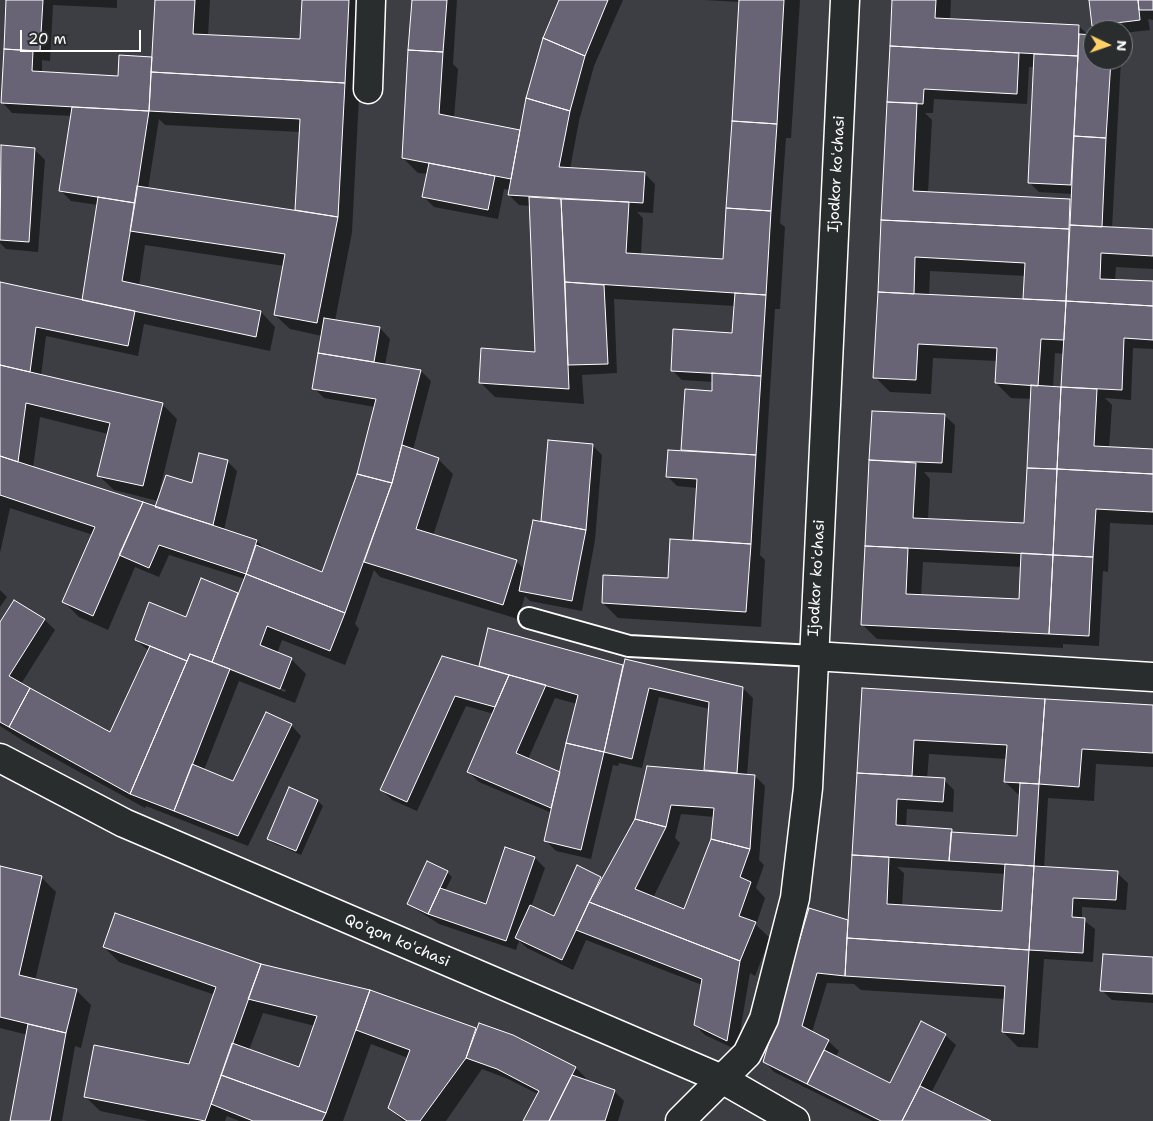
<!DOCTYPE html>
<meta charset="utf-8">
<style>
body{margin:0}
#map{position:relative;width:1153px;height:1121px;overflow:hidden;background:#3d3e43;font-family:"Shantell Sans",sans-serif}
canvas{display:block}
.north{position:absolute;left:1083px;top:20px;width:50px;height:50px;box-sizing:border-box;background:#2a2d2e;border:1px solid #7f8182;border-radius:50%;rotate:93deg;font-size:14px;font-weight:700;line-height:20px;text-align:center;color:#fff}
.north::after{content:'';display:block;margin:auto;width:18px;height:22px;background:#ffd166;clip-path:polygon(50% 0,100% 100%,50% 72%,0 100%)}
.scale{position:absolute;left:20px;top:30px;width:121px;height:22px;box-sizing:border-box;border:2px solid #fff;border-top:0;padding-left:6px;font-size:15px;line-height:18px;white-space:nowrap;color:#fff;-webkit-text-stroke:4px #2a2d2e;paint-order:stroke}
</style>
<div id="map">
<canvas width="1153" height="1121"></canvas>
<div class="north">N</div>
<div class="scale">20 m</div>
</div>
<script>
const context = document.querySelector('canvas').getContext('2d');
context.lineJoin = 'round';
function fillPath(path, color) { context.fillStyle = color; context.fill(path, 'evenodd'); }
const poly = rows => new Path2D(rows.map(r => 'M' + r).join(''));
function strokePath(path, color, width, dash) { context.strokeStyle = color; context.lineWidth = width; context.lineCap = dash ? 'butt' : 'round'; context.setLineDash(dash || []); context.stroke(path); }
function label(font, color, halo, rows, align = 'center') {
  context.font = font + ' "Shantell Sans",sans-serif'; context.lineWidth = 4; context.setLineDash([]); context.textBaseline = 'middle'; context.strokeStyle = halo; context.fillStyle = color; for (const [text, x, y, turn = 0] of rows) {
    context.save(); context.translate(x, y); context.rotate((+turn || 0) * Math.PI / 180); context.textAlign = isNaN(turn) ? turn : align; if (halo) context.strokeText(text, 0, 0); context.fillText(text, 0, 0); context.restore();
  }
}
fillPath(poly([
 [8,0,117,0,117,8,53,5,50,61,42,60,42,73,120,77,153,58,156,0,210,0,208,36,301,41,303,0,364,0,352,232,335,321,380,328,390,339,385,365,421,371,431,381,413,450,438,459,453,474,433,536,516,561,524,569,543,523,550,441,592,445,602,455,595,540,582,611,530,601,525,596,518,619,380,577,374,570,355,624,359,629,345,665,282,640,277,654,291,659,306,674,295,703,239,681,204,770,234,782,291,725,301,736,248,846,146,806,145,808,25,742,0,726,0,625,14,602,45,620,55,630,21,684,111,733,149,651,136,640,186,618,201,580,239,596,245,579,169,555,159,577,135,567,108,630,79,617,64,602,93,535,10,508,0,553,0,284,83,301,98,205,71,201,60,190,72,116,12,113,2,102],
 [159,119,165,125,300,132,296,212,148,189],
 [145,245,284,266,275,315,290,329,322,336,314,388,324,398,375,407,358,474,323,573,266,550,257,541,224,530,237,471,227,461,193,485,160,489,177,419,162,404,41,376,46,336,138,356,144,324,270,351,275,327,261,312,139,286],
 [40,417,108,434,99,476,114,490,158,501,156,508,33,468],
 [229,668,286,690,285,692,229,670],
 [413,0,457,0,453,64,458,69,454,118,521,131,561,0,623,0,594,66,579,121,570,169,645,174,655,184,653,213,637,212,643,218,641,255,724,261,740,2,704,0,800,0,791,138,786,138,780,223,785,227,780,309,775,309,760,555,765,560,761,627,618,618,603,603,669,580,696,542,694,540,697,488,677,486,667,476,683,452,686,390,713,392,713,382,682,380,672,370,733,334,735,306,614,299,617,373,582,375,584,404,495,397,480,382,537,354,530,206,519,205,509,195,510,190,504,189,498,219,434,207,424,197,428,174,418,173,403,158],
 [894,0,951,0,950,20,1079,26,1089,36,1093,36,1093,60,1121,60,1112,228,1153,230,1153,269,1116,267,1115,281,1153,283,1153,349,1133,348,1131,400,1105,398,1112,405,1109,448,1153,450,1153,525,1110,523,1108,572,1103,571,1099,646,1063,644,1063,648,877,639,862,624,873,412,944,415,955,425,952,473,924,472,930,479,928,520,1025,524,1032,399,1011,398,996,383,998,361,933,358,931,394,890,392,875,377],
 [1029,67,1035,67,1029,182,1039,192,1072,194,1072,202,1070,200,928,193,932,120,925,113,933,113,934,99,1027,104],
 [930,271,1026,276,1024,300,929,296],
 [1055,353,1064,354,1064,388,1053,388],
 [923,562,1022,567,1020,601,921,596],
 [1090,0,1153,0,1153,20,1148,19,1150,30,1123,33,1123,30,1098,30,1093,26],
 [3,147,34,149,45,160,38,252,6,249,0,243],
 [0,590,7,597,0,607],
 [443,657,484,669,481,666,622,666,743,688,753,698,747,775,755,776,765,786,759,860,764,865,756,888,765,898,756,925,770,938,755,976,750,973,737,1050,705,1035,695,1025,702,985,586,940,573,970,527,948,519,941,516,950,439,924,408,904,447,872,452,877,445,891,486,905,506,849,535,858,545,868,531,907,554,918,600,878,603,880,636,820,705,772,710,709,659,697,642,768,619,763,618,766,613,765,591,859,556,851,546,841,552,813,479,782,468,772,494,714,466,706,417,811,392,800,382,790],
 [555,698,577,704,561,773,528,759],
 [681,814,714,817,714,840,684,911,653,898,680,843,675,838],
 [863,689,1153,707,1153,767,1096,764,1094,801,1048,798,1044,868,1117,873,1128,883,1126,910,1082,907,1082,919,1095,929,1093,962,1044,959,1038,1048,1018,1047,1003,1032,1005,999,861,990,854,984,827,983,812,1032,828,1041,839,1051,835,1057,890,1085,945,1035,956,1045,931,1093,988,1121,873,1121,774,1072,764,1061,847,921,849,923],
 [929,754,1007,759,1005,782,1021,797,1018,838,955,834,951,830,906,827,907,809,953,812,954,790,944,780,927,779],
 [897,867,1006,874,1003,913,902,906,904,873],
 [289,789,318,801,323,806,301,855,273,843,268,838],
 [0,867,41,877,56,892,35,981,76,990,91,1005,81,1048,75,1046,62,1121,12,1121,28,1035,0,1028],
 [104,947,260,965,370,991,576,1068,586,1078,584,1081,614,1091,624,1101,618,1121,525,1121,538,1094,508,1079,482,1069,446,1121,403,1121,389,1108,408,1058,371,1044,343,1121,239,1121,227,1116,225,1121,148,1121,100,1111,85,1096,189,1066,215,995,119,962],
 [263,1013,315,1026,300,1068,249,1050],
 [1153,959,1153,1003,1112,1000,1102,990]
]), '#0007');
const building = poly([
 [6,0,43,0,40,51,4,49,6,0],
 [155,0,195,0,193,34,300,39,302,0,349,0,345,83,151,72,155,0],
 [412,0,447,0,443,52,408,50,412,0],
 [559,0,608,0,585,56,543,38,559,0],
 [739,0,784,0,777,124,732,121,739,0],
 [892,0,936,0,935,18,1079,25,1078,56,890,46,892,0],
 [1089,0,1138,0,1140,20,1092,26,1089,0],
 [1138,0,1153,0,1153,10,1139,10,1138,0],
 [1079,34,1093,35,1093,60,1111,60,1106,138,1074,136,1079,34],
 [543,38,585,56,570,111,526,98,543,38],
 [890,46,1019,53,1017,94,924,89,923,104,887,102,890,46],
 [4,49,33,51,32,71,118,76,119,55,152,57,149,111,1,103,4,49],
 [408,50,443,52,439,114,520,130,511,179,402,158,408,50],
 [1034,54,1078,56,1071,185,1028,183,1034,54],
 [151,72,345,83,338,217,295,210,300,119,149,111,151,72],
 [526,98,570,111,559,167,645,172,643,203,508,195,526,98],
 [887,102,917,103,913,191,1070,199,1069,229,881,220,887,102],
 [72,107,149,111,135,203,59,191,72,107],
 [732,121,777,124,771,211,726,208,732,121],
 [1074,136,1106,138,1102,227,1070,225,1074,136],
 [1,145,35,148,29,242,0,240,1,145],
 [429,163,495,176,488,210,422,197,429,163],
 [137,186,338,217,317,323,274,315,285,254,130,231,137,186],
 [98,197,135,203,122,281,261,311,256,337,82,300,98,197],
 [529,197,561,199,569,389,479,383,481,348,535,352,529,197],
 [561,199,629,202,626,253,723,259,726,208,771,211,766,295,565,282,561,199],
 [881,220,1069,229,1066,301,1023,299,1025,263,915,257,914,294,878,292,881,220],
 [1070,225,1153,229,1153,256,1101,253,1100,279,1153,281,1153,306,1066,301,1070,225],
 [0,282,135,311,128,346,36,327,30,372,0,365,0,282],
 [565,282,604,285,608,364,568,365,565,282],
 [878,292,1066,301,1064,340,1041,339,1038,386,995,383,997,348,918,344,916,380,873,378,878,292],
 [735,293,766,295,761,376,671,371,673,329,732,333,735,293],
 [1066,301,1153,306,1153,340,1124,338,1122,390,1061,387,1066,301],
 [324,318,380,327,374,362,318,353,324,318],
 [318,353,421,370,392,483,357,474,376,399,312,389,318,353],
 [0,365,163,403,143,486,97,476,110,423,26,403,18,462,0,456,0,365],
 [712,373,761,376,756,455,681,450,685,389,712,391,712,373],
 [1031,385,1061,387,1057,469,1027,468,1031,385],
 [1061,387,1097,389,1094,446,1153,449,1153,474,1057,469,1061,387],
 [872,411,945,414,942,463,869,460,872,411],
 [548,440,593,444,586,530,541,521,548,440],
 [402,445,439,458,416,529,517,560,503,605,364,562,392,483,402,445],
 [668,450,756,455,751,544,693,540,697,479,666,477,668,450],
 [199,453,228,460,213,525,155,507,166,475,192,483,199,453],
 [0,456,143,502,93,616,62,602,95,527,0,495,0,456],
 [869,460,916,463,913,518,1024,523,1027,468,1057,469,1053,555,865,546,869,460],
 [1057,469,1153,474,1153,512,1096,509,1093,557,1053,555,1057,469],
 [357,474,392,483,345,613,246,574,256,545,322,572,357,474],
 [143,502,257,540,246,574,159,545,149,568,119,555,143,502],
 [533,520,586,530,572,601,519,591,533,520],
 [670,539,751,544,746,612,602,603,603,575,668,578,670,539],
 [865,546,908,548,906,594,1019,599,1021,553,1053,555,1049,634,861,625,865,546],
 [1053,555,1093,557,1089,636,1049,634,1053,555],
 [246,574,345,613,330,651,267,626,260,645,292,658,280,689,212,662,246,574],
 [201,578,238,593,212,662,190,654,187,661,135,640,149,602,186,617,201,578],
 [14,600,45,619,9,676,30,688,9,727,0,722,0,622,14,600],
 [488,628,623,665,604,752,566,743,578,695,479,666,488,628],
 [150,646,187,661,130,794,9,727,30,688,110,732,150,646],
 [190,654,230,669,174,811,130,794,190,654],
 [442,656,509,675,495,707,455,696,407,802,380,790,442,656],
 [625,659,743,687,737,773,704,770,709,702,649,688,632,759,604,752,625,659],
 [509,675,546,685,516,753,560,772,551,808,467,772,509,675],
 [862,688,1045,699,1039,784,1004,782,1007,745,914,740,912,776,857,773,862,688],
 [1045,699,1153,705,1153,753,1082,749,1079,787,1039,784,1045,699],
 [266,712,292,724,238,836,174,811,192,764,233,781,266,712],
 [566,743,604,752,581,850,544,841,566,743],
 [647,766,755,775,750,849,711,839,714,808,671,805,666,827,635,819,647,766],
 [857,773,945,778,943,802,897,799,896,825,952,829,949,861,852,855,857,773],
 [1020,783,1039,784,1034,866,949,861,951,832,1017,836,1020,783],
 [289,787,318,800,296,851,267,839,289,787],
 [635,819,666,827,635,889,684,909,711,839,750,849,740,877,751,882,739,916,756,922,740,961,589,902,635,819],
 [505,847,535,857,506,941,428,914,440,888,486,904,505,847],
 [852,855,889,857,887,904,1002,911,1005,864,1034,866,1029,950,847,938,852,855],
 [427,861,448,871,428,914,407,904,427,861],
 [577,865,601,877,562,960,515,938,530,905,554,916,577,865],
 [0,866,42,876,19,975,77,989,66,1033,0,1017,0,866],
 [1034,866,1118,871,1116,900,1073,898,1072,917,1085,918,1083,953,1029,950,1034,866],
 [589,902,740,961,727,1041,694,1025,702,979,576,930,589,902],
 [809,908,848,920,845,976,817,973,802,1026,829,1040,807,1084,763,1062,809,908],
 [115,913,261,964,205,1121,84,1097,94,1045,189,1064,216,987,103,947,115,913],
 [847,938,1029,950,1024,1034,1002,1032,1005,986,845,976,847,938],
 [1103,954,1153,957,1153,994,1100,991,1103,954],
 [261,964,370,990,326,1113,221,1075,232,1043,299,1067,317,1016,248,999,261,964],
 [370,990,476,1028,466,1058,420,1121,407,1121,388,1108,410,1050,356,1030,370,990],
 [921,1021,946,1034,902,1121,881,1121,807,1084,824,1050,890,1083,921,1021],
 [479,1023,513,1035,576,1067,549,1121,523,1121,539,1091,497,1069,466,1058,479,1023],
 [28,1024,66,1033,50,1121,10,1121,28,1024],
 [221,1075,326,1113,322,1121,253,1121,211,1104,221,1075],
 [572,1075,615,1090,605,1121,549,1121,572,1075],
 [920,1086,991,1121,902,1121,920,1086]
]);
fillPath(building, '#686475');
strokePath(building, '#fff', 1);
const service = poly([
 [529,618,629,646,814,656]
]);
const minor = poly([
 [368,89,371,0],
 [814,656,1153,677],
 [722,1079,747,1054,764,1019,795,898,808,788,845,0]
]);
const tertiary = poly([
 [680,1121,722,1079]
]);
const secondary = poly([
 [0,758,124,823,722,1079,795,1121]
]);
strokePath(service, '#fff', 24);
strokePath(minor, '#fff', 31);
strokePath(tertiary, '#fff', 31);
strokePath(secondary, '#fff', 31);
strokePath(service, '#2a2d2e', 20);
strokePath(minor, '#2a2d2e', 28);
strokePath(tertiary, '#2a2d2e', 28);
strokePath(secondary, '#2a2d2e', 28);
label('15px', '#fff', '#2a2d2e', [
 ["Ijodkor koʻchasi",837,174,-87],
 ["Ijodkor koʻchasi",817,578,-87],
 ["Qoʻqon koʻchasi",397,941,23]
]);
</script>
